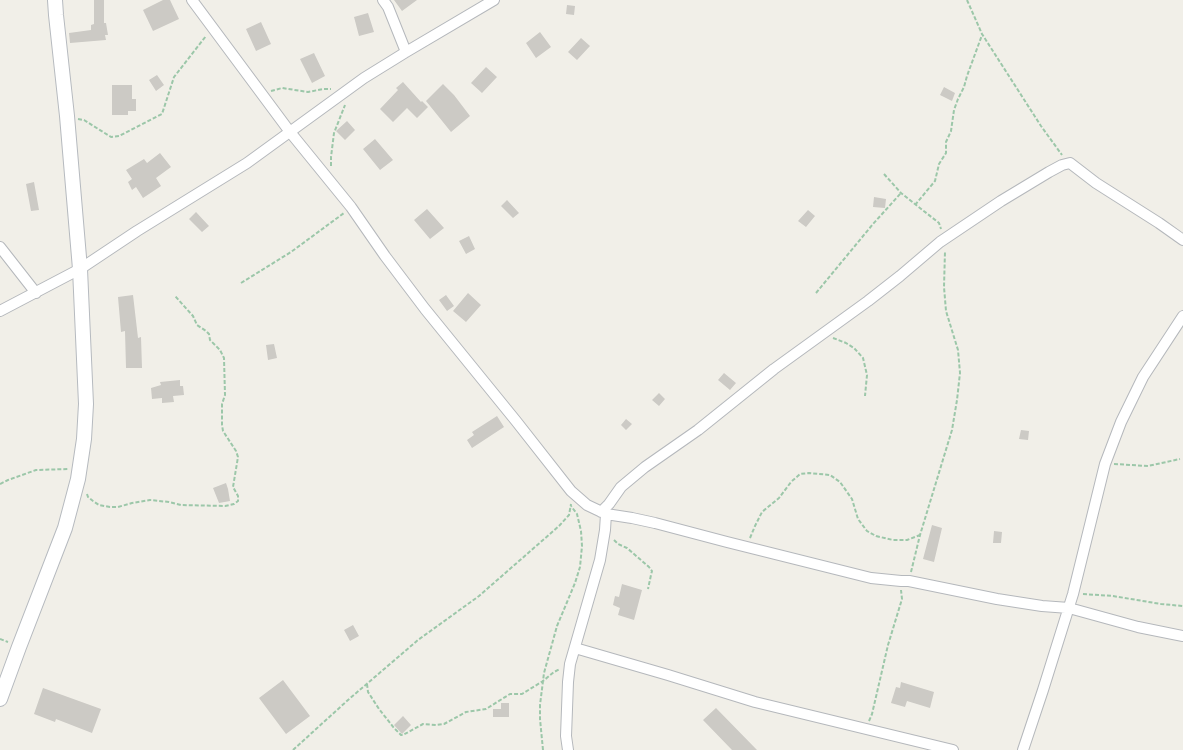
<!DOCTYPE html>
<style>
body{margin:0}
canvas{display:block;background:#f1efe8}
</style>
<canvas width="1183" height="750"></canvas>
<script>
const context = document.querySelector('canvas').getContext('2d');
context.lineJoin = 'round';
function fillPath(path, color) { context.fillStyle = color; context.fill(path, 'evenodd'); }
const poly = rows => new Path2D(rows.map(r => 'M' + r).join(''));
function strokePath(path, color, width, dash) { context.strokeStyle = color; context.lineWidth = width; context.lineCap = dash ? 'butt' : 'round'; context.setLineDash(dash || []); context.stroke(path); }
fillPath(poly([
 [94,0,104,0,104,23,106,23,108,35,105,35,106,40,70,43,69,33,91,30,91,25,94,24],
 [163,0,170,0,179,19,153,31,143,10],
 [394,0,417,0,402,11],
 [567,5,575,6,574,15,566,14],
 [368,13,374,32,359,36,354,17],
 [261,22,271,44,256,51,246,29],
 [540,32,551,47,536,58,526,43],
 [581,38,590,46,577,60,568,52],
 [314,53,325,76,312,83,300,59],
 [486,67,497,77,482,93,471,83],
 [157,75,164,85,156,91,149,80],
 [403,82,421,102,422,101,428,107,417,118,407,108,393,122,380,109,398,90,396,88],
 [443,84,454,95,470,116,451,132,426,101],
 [112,85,132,85,132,99,136,99,136,111,128,111,128,115,112,115],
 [944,87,955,93,952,101,940,95],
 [347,121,355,130,345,140,336,131],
 [375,139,393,160,380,170,363,149],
 [160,153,171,167,156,178,161,186,143,198,136,187,132,190,128,182,132,179,126,170,144,159,147,163],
 [34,182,39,210,31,211,26,184],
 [874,197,886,199,885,208,873,207],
 [507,200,519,213,513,218,501,206],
 [427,209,444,228,430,239,414,220],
 [808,210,815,216,806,227,798,221],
 [196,212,209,226,202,232,189,219],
 [469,236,475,249,466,254,459,241],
 [468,293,481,305,466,322,453,311],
 [133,295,138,338,141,337,142,368,126,368,125,331,121,332,118,297],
 [446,295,454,306,447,311,439,300],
 [274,344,277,358,268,360,266,345],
 [724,373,736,383,730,390,718,380],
 [180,380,180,386,183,386,184,395,173,396,174,402,162,403,162,398,152,399,151,388,161,385,160,382],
 [659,393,665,399,659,406,652,400],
 [497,416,504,427,472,448,467,440,474,435,472,432],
 [626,419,632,424,626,430,621,425],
 [1021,430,1029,431,1028,440,1019,439],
 [226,483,228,489,230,501,219,503,213,488],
 [932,525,942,528,934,562,923,559],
 [994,531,1002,532,1001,543,993,543],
 [622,584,642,590,634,620,618,615,620,608,613,605,615,596,619,597],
 [353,625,359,636,350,641,344,630],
 [283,680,310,716,286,734,259,698],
 [901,682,934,692,930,708,907,701,905,707,891,703,896,687,900,688],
 [43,688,101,709,92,733,56,719,55,722,34,714],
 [501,703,509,703,509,717,493,717,493,709,501,709],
 [716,708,757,750,732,750,703,720],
 [403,716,411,725,402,734,394,725]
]), '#cccac5');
const street = poly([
 [192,0,290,132,351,207,385,256,425,309,516,421,571,491,587,505,606,514,605,530,600,560,570,664,568,682,566,736,568,750],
 [383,0,388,7,406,52],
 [0,247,36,293],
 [0,311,80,269,137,231,247,163,364,78,406,52,494,0],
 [601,512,609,504,621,487,645,467,698,430,774,369,868,301,900,276,940,242,1001,201,1049,172,1062,165,1070,163,1096,183,1159,223,1183,240],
 [606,514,632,518,655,523,727,542,871,578,901,581,909,581,997,599,1042,606,1069,608,1138,627,1183,636],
 [575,648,668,675,755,702,953,750],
 [1023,750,1043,690,1073,594,1105,464,1121,422,1143,377,1183,316]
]);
const secondary = poly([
 [0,699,19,647,65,528,78,479,84,439,86,404,80,269,67,116,56,15,55,0]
]);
strokePath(street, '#b5b8bc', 12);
strokePath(secondary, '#b6babf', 16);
strokePath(poly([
 [967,0,982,34,1041,126,1062,155],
 [271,91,282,88,308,92,323,89,331,89],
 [78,119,84,120,111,137,119,136,162,114,174,77,206,36],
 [331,166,331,157,334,133,345,105],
 [884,174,901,193,939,223,941,229],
 [915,205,935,181,939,164,946,153,946,142,951,131,954,110,958,99,964,87,967,76,982,35],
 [241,283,291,252,344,213],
 [816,293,873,224,901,193],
 [833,338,846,343,854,348,863,358,867,375,865,396],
 [1114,464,1148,466,1180,459],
 [0,484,8,480,36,470,69,469],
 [87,494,88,497,93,501,99,505,110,507,118,507,132,503,150,500,169,502,181,505,225,506,234,504,238,501,238,496,233,487,238,457,236,451,223,431,222,425,222,404,225,395,224,358,220,350,210,340,209,334,206,331,197,325,193,316,175,296],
 [750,538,755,526,762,512,779,498,791,482,800,474,809,473,830,475,840,482,852,499,858,519,867,531,876,536,893,540,907,540,920,535],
 [614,540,618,544,627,548,649,567,652,571,651,575,648,589],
 [911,572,920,535,952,430,957,400,960,373,958,350,946,311,944,287,945,251],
 [1083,594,1113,596,1161,604,1183,606],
 [0,639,8,642],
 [367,684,368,692,379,709,394,728,401,735,403,735,423,724,436,725,444,724,466,712,486,709,510,694,522,694,543,681,554,672,560,669],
 [869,721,872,714,888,645,902,599,901,590],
 [293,750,348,700,418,640,479,596,559,526,569,515,571,504],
 [543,750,540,719,540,705,544,673,557,626,575,583,580,567,582,546,581,531,577,514,571,506]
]), '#9cc7a9', 2, [4, 2]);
strokePath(street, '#fff', 10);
strokePath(secondary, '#fff', 14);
</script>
